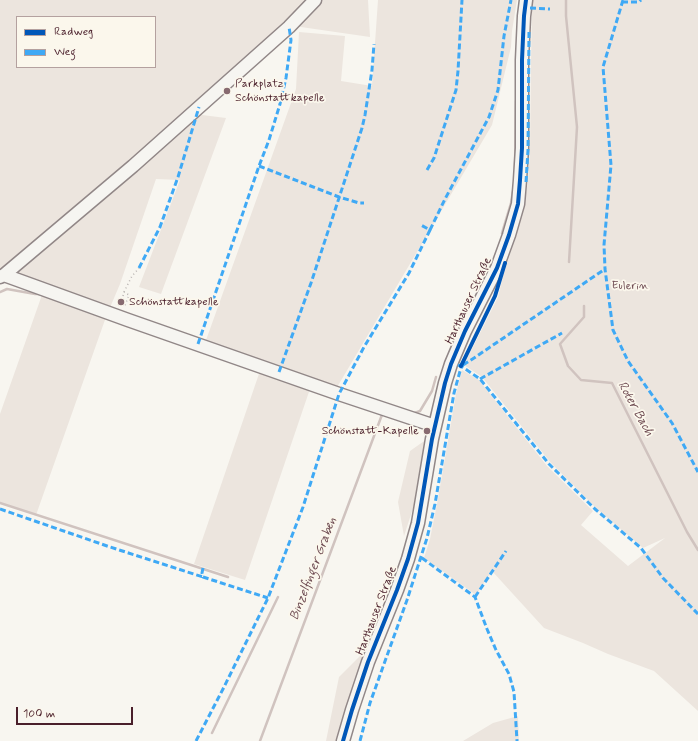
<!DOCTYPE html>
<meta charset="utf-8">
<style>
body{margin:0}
#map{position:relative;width:698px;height:741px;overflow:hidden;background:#f8f6f0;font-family:Mynerve,sans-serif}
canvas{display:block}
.legend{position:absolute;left:16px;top:16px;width:140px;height:52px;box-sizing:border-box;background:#fbf7ec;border:1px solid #b4a19f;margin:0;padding:5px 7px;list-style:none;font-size:12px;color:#4a1f2b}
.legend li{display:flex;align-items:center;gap:8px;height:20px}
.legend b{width:20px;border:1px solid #b4a19f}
.scale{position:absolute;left:16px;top:707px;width:117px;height:18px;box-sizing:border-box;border:2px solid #4a1f2b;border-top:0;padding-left:5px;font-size:12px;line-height:14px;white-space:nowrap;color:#4a1f2b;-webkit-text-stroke:3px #fbf7ec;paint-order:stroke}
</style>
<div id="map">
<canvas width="698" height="741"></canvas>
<ul class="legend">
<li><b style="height:5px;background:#0057b8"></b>Radweg</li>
<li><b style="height:5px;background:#3fa9f5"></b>Weg</li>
</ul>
<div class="scale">100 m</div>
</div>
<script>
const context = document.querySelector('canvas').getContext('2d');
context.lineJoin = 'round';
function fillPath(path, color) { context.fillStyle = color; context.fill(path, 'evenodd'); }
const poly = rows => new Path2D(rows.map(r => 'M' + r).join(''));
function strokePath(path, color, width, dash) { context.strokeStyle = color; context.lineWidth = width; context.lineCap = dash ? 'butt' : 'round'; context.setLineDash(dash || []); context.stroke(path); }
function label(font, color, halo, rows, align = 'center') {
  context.font = font + ' Mynerve,sans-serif'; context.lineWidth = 3.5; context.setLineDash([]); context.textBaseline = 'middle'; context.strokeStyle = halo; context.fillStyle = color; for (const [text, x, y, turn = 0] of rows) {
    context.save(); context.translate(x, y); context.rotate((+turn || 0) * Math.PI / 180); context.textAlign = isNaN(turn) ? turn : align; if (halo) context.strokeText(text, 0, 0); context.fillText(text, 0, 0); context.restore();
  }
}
fillPath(poly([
 [0,0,368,0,370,37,287,25,200,109,202,115,226,118,161,294,139,287,180,180,156,179,120,284,106,317,36,515,0,503,0,414,43,292,0,275],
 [17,17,155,17,155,67,17,67],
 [378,0,517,0,512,31,511,47,492,125,336,389,313,380,245,580,194,564,263,362,205,343,296,89,299,32,345,36,341,81,372,86],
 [533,0,698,0,698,711,654,671,608,654,583,643,544,628,492,571,476,595,424,558,430,539,437,504,456,394,462,370,479,380,547,466,593,511,581,525,628,566,665,538,643,548,596,508,551,463,482,377,464,365,498,297,504,272,516,237,524,205,528,182,530,150,531,61,532,9],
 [427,439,417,496,404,536,398,502,410,451],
 [364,652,338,741,326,741,339,677],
 [518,716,519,741,463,741,493,723]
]), '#ece5de');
strokePath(poly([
 [566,0,566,16,577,127,569,262],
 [515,168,516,101],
 [502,233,511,203,513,191],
 [0,292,7,289,35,294,43,294],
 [584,306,584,317,560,344,568,366,581,380,612,383,687,532,698,550],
 [412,414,420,411,432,391,436,377],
 [0,503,228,577],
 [212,733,278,597],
 [260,741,383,412]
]), '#d0c3bf', 2.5);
const minor = poly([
 [4,275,128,320,339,394,435,426],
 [0,277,4,275,133,166,289,27,315,0],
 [343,741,352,710,368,662,397,590,408,559,418,523,432,439,445,383,451,364,465,331,497,268,509,235,518,204,520,180,522,148,522,60,524,16,526,0]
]);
strokePath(minor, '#918787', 15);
strokePath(poly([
 [124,292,132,276,139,268],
 [123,296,124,292,129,295,124,308]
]), '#b8b3b1', 1.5, [1, 3]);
strokePath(minor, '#f6f5f1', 12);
strokePath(poly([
 [623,0,603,67,611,165,604,245,605,269,613,330,628,361,672,423,698,472],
 [622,2,639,2,641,0],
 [530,8,550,9],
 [259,166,339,197,359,203,364,203],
 [427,170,434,158,456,90,458,71,462,0],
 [526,182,528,150,529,30],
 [430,230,445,199,489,117,498,90,504,36,511,0],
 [139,268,160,227,178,177,199,107],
 [198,344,259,166,269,140,280,104,286,78,291,40,289,27],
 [458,365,461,366,480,379,549,464,595,509,641,548,663,578,698,614],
 [463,365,474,358,605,269],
 [279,372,311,283,362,128,365,115,372,70,374,44],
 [480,379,562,333],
 [0,509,110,547,203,577],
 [422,558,475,597,487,629,496,650,509,674,514,692,517,741],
 [203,568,202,573,203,577,268,598],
 [475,597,506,551],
 [196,741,223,689,268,598,303,507,339,394,364,347,409,273,430,230,421,225],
 [360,741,370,703,407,600,427,538,435,504,454,393,462,364]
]), '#3fa9f5', 3, [6, 3]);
strokePath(poly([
 [461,366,495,296,505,263],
 [343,741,352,710,368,662,397,590,408,559,418,523,432,439,445,383,451,364,465,331,497,268,509,235,518,204,520,180,522,148,522,60,524,16,526,0]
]), '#0057b8', 4);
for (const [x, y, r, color] of [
 [227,91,4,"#876a70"],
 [121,302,4,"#876a70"],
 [427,431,4,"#876a70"]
]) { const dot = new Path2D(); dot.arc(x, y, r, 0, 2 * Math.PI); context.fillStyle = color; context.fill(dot); strokePath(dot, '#fbf7ec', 1.5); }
label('12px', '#4a1f2b', '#fbf7ec', [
 ["Parkplatz",235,84],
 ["Schönstattkapelle",235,98],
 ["Schönstattkapelle",129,302],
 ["Schönstatt-Kapelle",419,431,"right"]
], 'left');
label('12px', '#704d54', '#fbf7ec', [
 ["Eulerin",630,286]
]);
label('12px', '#4a1f2b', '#fbf7ec', [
 ["Harthauser Straße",469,301,-65],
 ["Harthauser Straße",377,611,-69]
]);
label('italic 13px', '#6d4a51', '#fbf7ec', [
 ["Roter Bach",635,409,61],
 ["Binzelfinger Graben",314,569,-69]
]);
</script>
